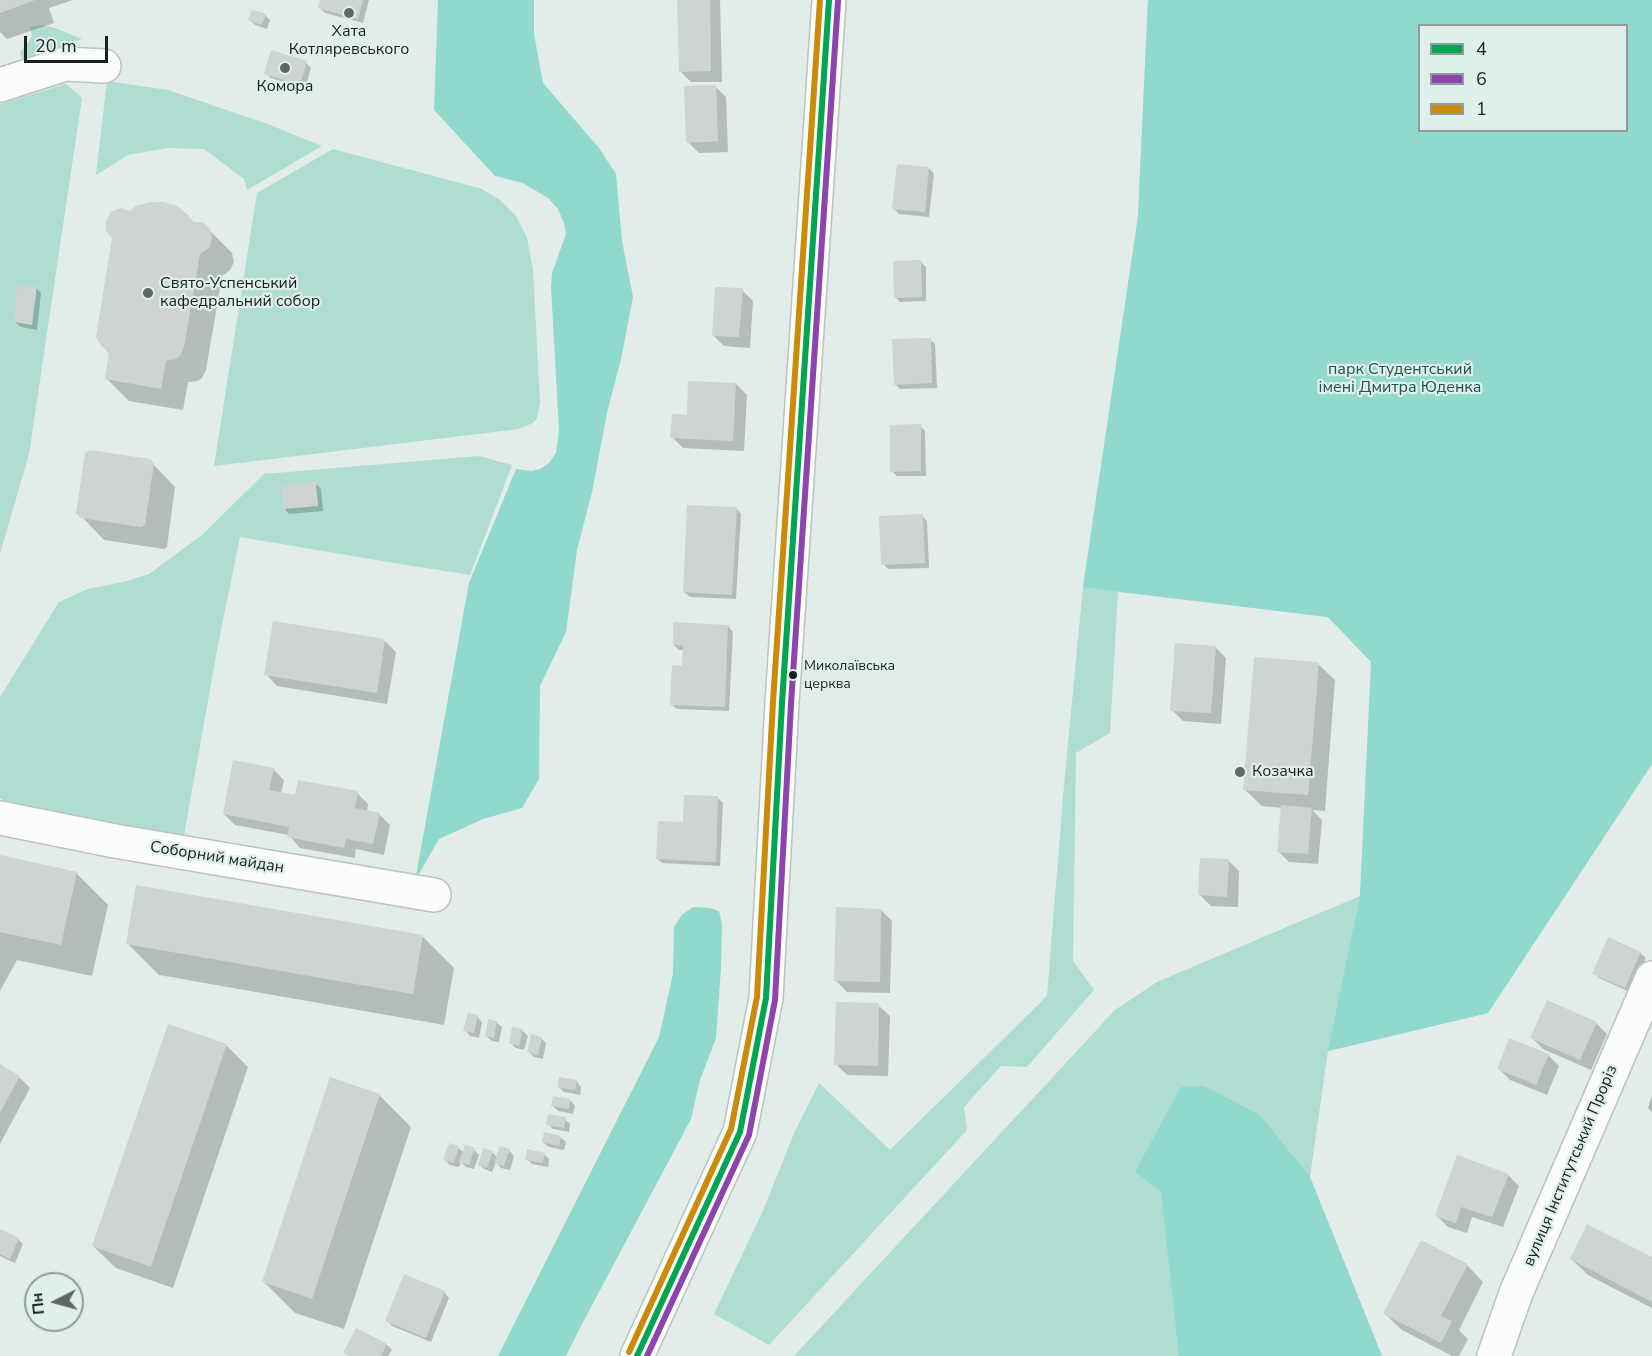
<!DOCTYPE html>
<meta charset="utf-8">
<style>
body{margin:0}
#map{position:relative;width:1652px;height:1356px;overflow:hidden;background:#e2ece9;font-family:"Nunito Sans",sans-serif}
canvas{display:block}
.legend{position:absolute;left:1418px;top:24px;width:210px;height:108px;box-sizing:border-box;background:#dfefeb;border:2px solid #909c99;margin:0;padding:8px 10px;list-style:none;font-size:18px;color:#1a201f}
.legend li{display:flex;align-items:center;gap:12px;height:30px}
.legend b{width:30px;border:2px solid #909c99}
.north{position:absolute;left:24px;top:1272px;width:60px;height:60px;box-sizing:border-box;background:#dfefeb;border:2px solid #909c99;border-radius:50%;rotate:264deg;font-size:16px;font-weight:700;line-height:24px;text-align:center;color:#1a201f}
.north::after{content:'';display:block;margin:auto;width:21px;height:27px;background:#606766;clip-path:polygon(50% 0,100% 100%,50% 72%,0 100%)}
.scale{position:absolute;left:24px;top:36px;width:84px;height:27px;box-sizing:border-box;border:3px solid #1a201f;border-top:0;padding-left:8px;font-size:18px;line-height:21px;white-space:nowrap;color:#1a201f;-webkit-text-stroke:4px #dfefeb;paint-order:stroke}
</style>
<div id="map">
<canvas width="1652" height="1356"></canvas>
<ul class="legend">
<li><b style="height:8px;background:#00a651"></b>4</li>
<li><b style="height:8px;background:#8e44ad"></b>6</li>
<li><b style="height:8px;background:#cb8b06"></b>1</li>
</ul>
<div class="north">Пн</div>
<div class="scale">20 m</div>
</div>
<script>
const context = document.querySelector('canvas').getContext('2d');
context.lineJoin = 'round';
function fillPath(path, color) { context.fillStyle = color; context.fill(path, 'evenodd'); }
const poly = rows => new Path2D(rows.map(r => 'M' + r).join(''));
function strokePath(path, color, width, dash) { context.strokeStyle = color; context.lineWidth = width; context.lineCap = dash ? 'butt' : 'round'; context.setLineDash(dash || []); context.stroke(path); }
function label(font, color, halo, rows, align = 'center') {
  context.font = font + ' "Nunito Sans",sans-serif'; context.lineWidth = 4.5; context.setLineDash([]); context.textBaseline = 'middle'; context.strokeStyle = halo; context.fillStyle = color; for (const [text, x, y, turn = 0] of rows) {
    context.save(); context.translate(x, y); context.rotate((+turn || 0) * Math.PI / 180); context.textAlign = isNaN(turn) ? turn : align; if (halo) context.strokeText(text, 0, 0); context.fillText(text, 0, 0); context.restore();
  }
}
fillPath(poly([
 [1148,0,1652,0,1652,764,1488,1013,1328,1051,1310,1177,1382,1356,794,1356,1115,1010,1157,982,1360,896,1372,662,1328,617,1118,592,1110,733,1076,753,1073,961,1094,990,1027,1067,1001,1066,964,1107,967,1130,769,1345,714,1314,762,1213,795,1131,819,1083,890,1150,1047,996,1064,785,1083,587,1138,217],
 [1420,26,1626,26,1626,130,1420,130],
 [42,25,55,28,82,39,22,60,20,52,28,43,32,36,30,27],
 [107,81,168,90,265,123,322,146,247,190,244,179,204,149,167,148,128,155,96,175],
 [66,84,82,98,29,454,0,554,0,104],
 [333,149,482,189,500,200,516,216,527,238,533,270,540,403,537,418,533,423,519,429,214,466,257,193],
 [479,456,512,465,470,575,394,563,240,537,217,650,183,841,8,803,0,798,0,697,59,602,88,589,127,581,149,574,202,535,264,474]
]), '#afddd2');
fillPath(poly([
 [438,0,534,0,534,34,543,83,599,148,616,174,622,241,633,297,621,359,607,413,592,492,577,550,566,632,540,686,539,779,522,808,483,819,439,839,415,881,469,583,516,469,531,471,540,469,549,463,556,453,559,431,551,287,552,273,566,234,564,223,558,209,548,198,523,183,495,176,434,110],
 [1148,0,1652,0,1652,764,1488,1013,1328,1051,1360,896,1371,662,1328,617,1083,587,1138,217],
 [1420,26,1626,26,1626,130,1420,130],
 [693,907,709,908,719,911,722,924,721,968,716,1038,700,1080,691,1119,582,1324,566,1356,498,1356,659,1037,673,974,674,927,682,915],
 [1204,1086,1260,1115,1310,1177,1382,1356,1179,1356,1161,1191,1135,1172,1181,1087]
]), '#90d9cc');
fillPath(poly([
 [0,0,73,0,49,8,54,23,7,39,0,32],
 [322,0,369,0,363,23,325,13,320,8],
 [679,0,720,0,722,82,691,82,680,71],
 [265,15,270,20,267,29,255,25,250,20],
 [306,63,311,68,305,89,271,78,265,73],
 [715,86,726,97,728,152,699,153,688,142],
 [929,168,934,174,929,217,899,214,894,209],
 [130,212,187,216,195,223,205,226,232,253,234,262,230,270,222,276,206,370,202,378,198,381,188,382,183,410,129,401,106,378,110,354,102,345],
 [921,262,926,267,926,301,900,302,895,297],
 [36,288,41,293,37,330,21,327,15,322],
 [742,290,753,301,750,348,724,346,713,335],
 [930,339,935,344,937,388,900,389,895,384],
 [736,384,747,395,744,451,683,448,672,437,688,416],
 [920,426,925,431,926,476,897,476,892,471],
 [149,460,175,487,167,547,164,549,104,540,82,517],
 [315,483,321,489,323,511,289,514,284,508],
 [736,508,741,514,736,599,690,597,684,592],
 [922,516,927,521,929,568,888,569,883,564],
 [728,626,733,632,729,711,677,709,671,704,684,667,684,650,679,650,674,645],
 [385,641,396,652,387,704,277,686,266,674],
 [1215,647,1226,658,1221,724,1183,721,1172,710],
 [1318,664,1335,680,1325,811,1312,810,1322,820,1318,864,1289,862,1278,851,1282,808,1262,806,1245,790],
 [273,769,284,780,281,794,296,797,357,793,368,804,367,812,379,814,390,825,384,855,356,849,355,858,300,848,289,835,235,825,224,814],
 [718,798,723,803,720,866,662,863,657,858,684,823],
 [0,857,76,873,108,905,92,976,17,960,0,991],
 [1228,860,1239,871,1238,907,1211,906,1200,895],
 [881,910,892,921,890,993,847,992,836,981],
 [422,936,454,968,444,1025,159,975,127,943],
 [1640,953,1646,958,1630,992,1599,978,1594,973],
 [878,1005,890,1016,888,1076,847,1075,836,1064],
 [477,1017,482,1022,479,1038,470,1036,465,1030],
 [496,1022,502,1027,499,1042,492,1041,486,1036],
 [1596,1023,1607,1034,1591,1070,1543,1049,1532,1038],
 [523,1031,528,1036,524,1050,516,1048,511,1043],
 [541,1038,546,1043,543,1059,534,1057,529,1052],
 [226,1045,248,1067,173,1288,116,1268,93,1246],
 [1548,1055,1559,1066,1547,1095,1510,1080,1499,1069],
 [0,1066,19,1077,30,1088,0,1144],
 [576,1081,581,1087,580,1095,564,1092,559,1087],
 [379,1095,411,1127,344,1329,295,1313,264,1282],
 [1652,1095,1652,1112,1648,1108],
 [570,1100,575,1106,573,1114,558,1111,553,1106],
 [565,1119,570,1124,569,1132,553,1129,548,1124],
 [560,1137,566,1142,564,1150,549,1147,543,1142],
 [459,1148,464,1153,474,1150,479,1155,474,1169,466,1167,461,1162,459,1167,450,1165,445,1160],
 [509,1150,514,1156,510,1170,501,1168,496,1162,492,1172,484,1169,479,1164,492,1152,498,1158],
 [544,1154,549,1159,548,1167,532,1164,527,1159],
 [1508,1175,1519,1186,1503,1227,1472,1217,1467,1233,1448,1227,1437,1216],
 [0,1231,18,1239,23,1244,15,1263,0,1256],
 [1571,1259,1652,1259,1652,1308,1588,1275],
 [1467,1265,1483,1282,1459,1330,1468,1339,1459,1356,1452,1356,1402,1330,1385,1314],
 [444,1292,449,1298,431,1342,392,1326,387,1321],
 [387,1345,392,1350,388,1356,349,1356,345,1352]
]), '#0003');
fillPath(poly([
 [0,0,35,0,0,13],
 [320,0,363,0,358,19,318,8],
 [677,0,710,0,711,71,679,72],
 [252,10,266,14,262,25,248,20],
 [271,50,307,61,300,85,264,74],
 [716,85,718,141,686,143,684,86],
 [897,164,929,167,925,212,892,209],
 [150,202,164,202,177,206,188,215,193,222,202,222,206,225,210,229,212,239,209,248,200,254,184,347,180,356,176,359,166,361,161,389,105,379,109,351,101,346,96,337,112,238,106,231,106,221,111,212,121,208,130,211,136,206],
 [921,260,922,297,894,298,893,261],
 [17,284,37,286,32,325,14,322],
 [715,287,743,288,739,337,712,336],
 [931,338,932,383,894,385,892,339],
 [688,381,736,383,733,441,670,438,672,414,687,415],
 [921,424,921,471,890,472,890,425],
 [90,450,150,459,154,463,145,525,141,527,81,518,76,513,85,453],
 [316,482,318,506,283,509,281,485],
 [687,505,737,507,732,595,683,592],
 [923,514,925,563,881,565,879,516],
 [273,621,385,639,377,693,264,675],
 [673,622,728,625,725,707,670,705,672,665,682,666,683,646,673,645],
 [1175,643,1216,646,1211,713,1170,711],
 [1254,657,1319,662,1308,795,1243,790],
 [233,760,274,768,269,790,295,795,298,780,358,791,355,808,380,813,373,844,346,839,344,848,287,837,289,827,223,814],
 [684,795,718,796,716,862,656,859,658,821,683,822],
 [1281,805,1312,808,1308,854,1277,852],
 [0,855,77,872,61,945,0,932],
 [1200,858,1229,859,1227,897,1198,895],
 [136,885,423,935,413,994,126,944],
 [836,907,881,909,880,982,834,981],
 [1608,937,1641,952,1625,988,1592,974],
 [1547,1000,1597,1022,1580,1060,1530,1038],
 [836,1002,879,1003,878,1066,834,1065],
 [468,1013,478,1015,474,1033,463,1031],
 [488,1019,497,1021,494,1038,485,1036],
 [168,1024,227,1044,151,1267,92,1246],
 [512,1027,523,1029,519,1046,509,1043],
 [531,1034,542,1037,538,1055,527,1052],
 [1509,1038,1549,1054,1536,1085,1497,1069],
 [0,1064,20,1076,0,1113],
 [330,1077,380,1094,312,1299,262,1282],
 [559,1077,577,1080,575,1090,557,1087],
 [553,1096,570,1099,569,1109,551,1106],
 [548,1114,566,1117,564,1128,546,1125],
 [544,1132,561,1136,559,1146,542,1142],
 [449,1143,459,1146,454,1163,443,1160],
 [465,1145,475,1148,469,1165,459,1162],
 [500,1146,510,1149,504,1166,494,1163],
 [483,1148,493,1151,487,1168,478,1165],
 [527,1149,545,1153,543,1163,525,1160],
 [1457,1155,1509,1174,1492,1217,1461,1207,1456,1223,1435,1216],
 [1587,1224,1652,1257,1652,1302,1570,1259],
 [0,1229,19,1238,10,1259,0,1254],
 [1421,1240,1468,1264,1441,1316,1452,1321,1441,1343,1383,1314],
 [404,1274,445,1291,426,1338,385,1321],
 [356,1328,387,1344,381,1356,350,1356,343,1353]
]), '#cdd4d2');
const minor = poly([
 [0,85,65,64,104,66],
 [0,818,115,841,434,895],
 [1494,1356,1516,1293,1652,978]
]);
const major = poly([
 [637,1356,740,1132,766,998,782,703,829,0]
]);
strokePath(minor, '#bbc2c0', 36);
strokePath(major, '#bbc2c0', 36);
strokePath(minor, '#fbfcfc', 33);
strokePath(major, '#fbfcfc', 33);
strokePath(poly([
 [637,1356,740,1132,766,998,782,703,829,0]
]), '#00a651', 6);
strokePath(poly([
 [647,1356,749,1135,775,1000,791,704,838,1]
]), '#8e44ad', 6);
strokePath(poly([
 [629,1352,731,1129,757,997,773,702,820,0]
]), '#cb8b06', 6);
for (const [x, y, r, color] of [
 [349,13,6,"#606766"],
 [285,68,6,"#606766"],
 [148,293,6,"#606766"],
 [793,675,5,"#1a201f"],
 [1240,772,6,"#606766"]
]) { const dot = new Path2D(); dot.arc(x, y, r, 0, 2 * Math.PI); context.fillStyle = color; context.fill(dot); strokePath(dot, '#dfefeb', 2); }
label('14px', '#1a201f', '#dfefeb', [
 ["Миколаївська",804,667],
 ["церква",804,685]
], 'left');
label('16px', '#1a201f', '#dfefeb', [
 ["Хата",349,32],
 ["Котляревського",349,50],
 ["Комора",285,87],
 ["Свято-Успенський",160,284,"left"],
 ["кафедральний собор",160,302,"left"],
 ["Козачка",1252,772,"left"]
]);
label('16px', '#20544b', '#dfefeb', [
 ["парк Студентський",1400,370],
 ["імені Дмитра Юденка",1400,388]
]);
label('16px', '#1a201f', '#dfefeb', [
 ["Соборний майдан",217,858,9],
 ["вулиця Інститутський Проріз",1571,1166,-67]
]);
</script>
